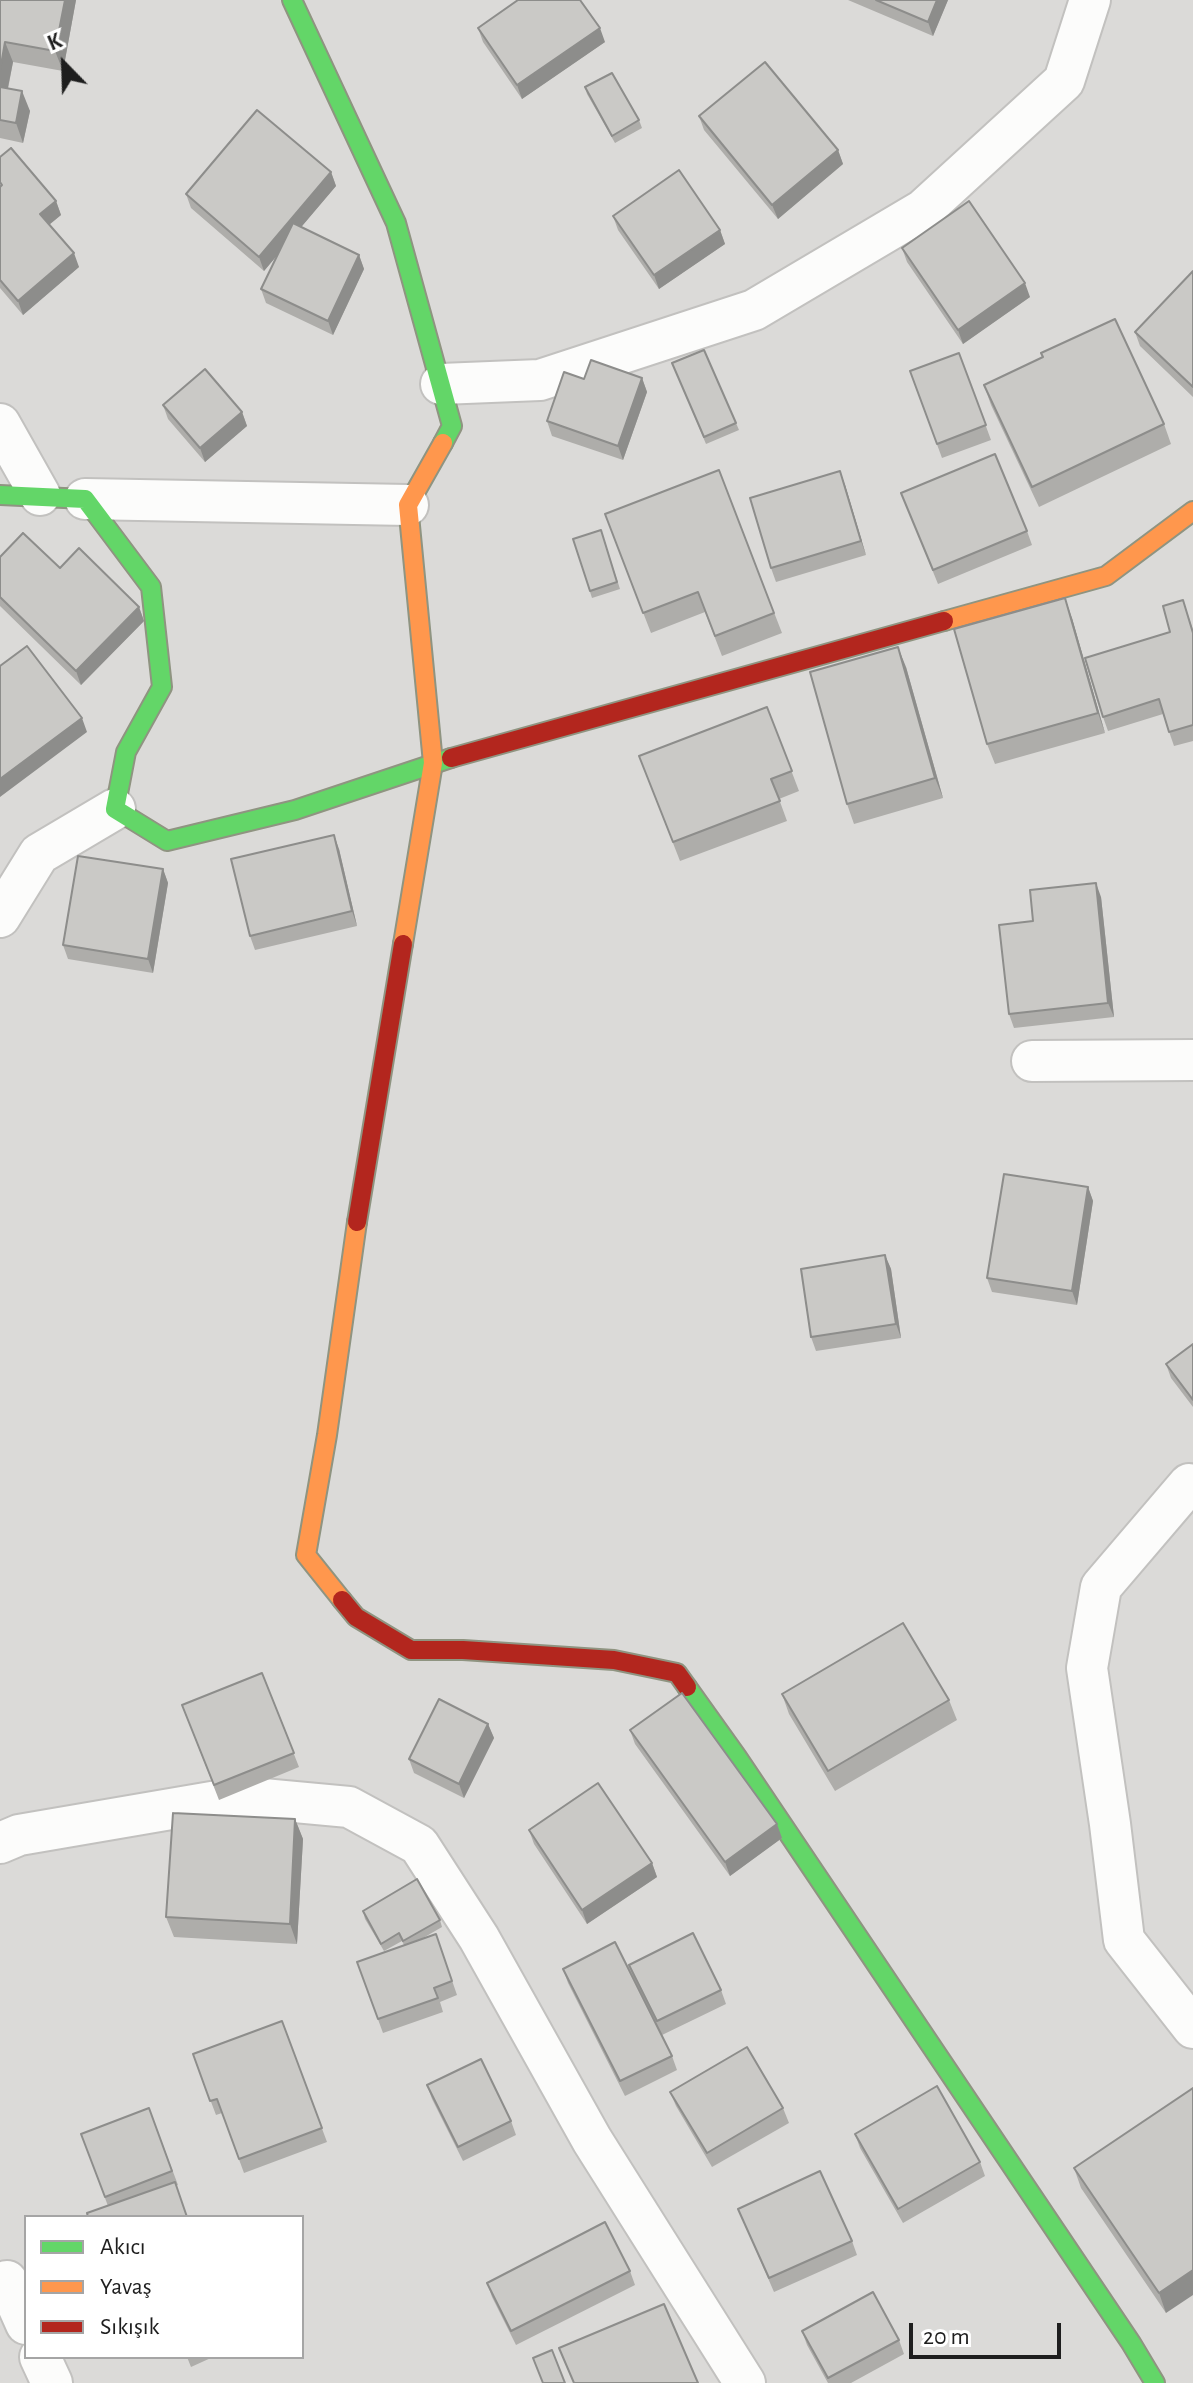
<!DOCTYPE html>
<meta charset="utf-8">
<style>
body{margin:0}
#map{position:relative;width:1193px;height:2383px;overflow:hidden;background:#ecebe7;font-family:"Alegreya Sans",sans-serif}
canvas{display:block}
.legend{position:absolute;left:24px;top:2215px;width:280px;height:144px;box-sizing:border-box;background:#fff;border:2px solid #a5a5a5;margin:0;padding:10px 14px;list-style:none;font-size:24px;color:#1e1e1e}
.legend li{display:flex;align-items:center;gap:16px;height:40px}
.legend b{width:40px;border:2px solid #a5a5a5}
.north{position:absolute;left:24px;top:24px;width:80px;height:80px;-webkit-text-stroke:6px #fff;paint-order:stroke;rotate:337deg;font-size:22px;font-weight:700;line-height:32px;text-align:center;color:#1e1e1e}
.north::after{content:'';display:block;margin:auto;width:28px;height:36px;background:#1e1e1e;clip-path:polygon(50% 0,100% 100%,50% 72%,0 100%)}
.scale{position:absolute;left:909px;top:2323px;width:152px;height:36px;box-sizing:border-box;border:4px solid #1e1e1e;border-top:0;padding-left:10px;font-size:24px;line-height:28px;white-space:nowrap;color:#1e1e1e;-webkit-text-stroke:6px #fff;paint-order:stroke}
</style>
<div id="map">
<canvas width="1193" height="2383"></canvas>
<ul class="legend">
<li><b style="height:10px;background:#63d668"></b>Akıcı</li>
<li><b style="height:10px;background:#ff974d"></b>Yavaş</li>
<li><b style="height:10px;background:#b3261e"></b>Sıkışık</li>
</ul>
<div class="north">K</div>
<div class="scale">20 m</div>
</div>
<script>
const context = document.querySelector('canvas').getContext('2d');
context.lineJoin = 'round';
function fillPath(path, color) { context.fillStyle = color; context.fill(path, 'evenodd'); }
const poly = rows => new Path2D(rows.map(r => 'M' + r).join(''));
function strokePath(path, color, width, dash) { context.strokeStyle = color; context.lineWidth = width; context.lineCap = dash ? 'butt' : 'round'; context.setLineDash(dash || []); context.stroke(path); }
fillPath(poly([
 [0,0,1193,0,1193,2383,0,2383],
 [26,2217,302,2217,302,2357,26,2357]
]), '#dbdad8');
const street = poly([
 [441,384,540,380,754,310,923,210,1064,81,1090,0],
 [0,424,40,495],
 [85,499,408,505],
 [0,917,39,854,115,809],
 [1032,1061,1193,1060],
 [1193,1485,1189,1484,1101,1587,1087,1668,1110,1824,1124,1940,1193,2028],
 [0,1843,19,1835,241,1797,349,1807,419,1845,479,1938,592,2140,745,2383],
 [0,2286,7,2281,26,2324],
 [40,2357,52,2383]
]);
const fast = poly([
 [292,0,396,223,452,426,443,443],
 [0,495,85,499,151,587,162,687,126,752,115,809,167,841,295,810,451,758],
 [687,1687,737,1757,1131,2343,1155,2383]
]);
const slow = poly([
 [944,621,1106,576,1193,511],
 [403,944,433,763,408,505,443,443],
 [342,1600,306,1555,327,1435,357,1222]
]);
const jam = poly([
 [451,758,944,621],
 [357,1222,403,944],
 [342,1600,356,1617,411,1650,463,1650,614,1660,677,1673,687,1687]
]);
strokePath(street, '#c2c1bf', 44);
strokePath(fast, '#8f9481', 22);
strokePath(slow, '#8f9481', 22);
strokePath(jam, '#8f9481', 22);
strokePath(street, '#fcfcfb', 40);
strokePath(fast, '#63d668', 18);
strokePath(slow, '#ff974d', 18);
strokePath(jam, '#b3261e', 18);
fillPath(poly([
 [0,0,76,0,63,71,13,62,8,89,30,111,23,143,0,138],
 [848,0,948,0,933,36],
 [478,28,605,42,522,99,483,42],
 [585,87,639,120,642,128,615,143,587,94],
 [699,116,838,150,843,164,778,219,704,130],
 [0,157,56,201,61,215,49,225,79,267,23,315,0,288],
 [331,172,336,186,301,227,359,255,364,269,333,335,266,303,261,289,277,255,264,271,191,208,186,194],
 [613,216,720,230,725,244,659,289,618,230],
 [902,248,1030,297,963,344,907,262],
 [1193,271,1193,397,1140,346,1135,332],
 [959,353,991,440,942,458,910,371],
 [672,363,736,423,739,430,706,444],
 [642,378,647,392,623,460,552,436,547,421,584,379],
 [984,385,1164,424,1171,444,1039,507,991,405],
 [163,405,242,412,247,426,205,462,168,419],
 [719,470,782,633,722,656,705,612,651,633,605,514],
 [845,485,866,555,776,582,771,568],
 [901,493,1027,531,1032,545,938,584],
 [601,530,620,589,592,598,573,539],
 [0,557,60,568,139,607,144,621,81,685,0,606],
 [1183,600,1193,630,1193,741,1174,746,1163,714,1108,731,1103,717,1170,632],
 [1072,618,1105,733,995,764,987,744],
 [906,667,943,798,854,824,847,804],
 [767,707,799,791,779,799,787,821,680,861,639,756],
 [339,849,357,926,255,950,250,936],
 [163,869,168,883,153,973,68,959,63,945],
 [1101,897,1114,1017,1014,1028,1009,1014,1033,921],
 [1088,1187,1093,1201,1077,1305,992,1292,987,1278],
 [885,1255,891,1269,901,1338,816,1351,811,1337],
 [1193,1344,1193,1407,1171,1378,1166,1364],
 [262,1673,299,1767,219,1800,182,1705],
 [782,1694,949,1700,957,1720,835,1791,789,1714],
 [488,1724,494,1738,464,1798,414,1773,409,1759],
 [630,1730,782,1838,730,1876,635,1744],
 [295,1819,303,1839,297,1944,174,1937,166,1917],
 [529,1830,652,1863,657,1877,587,1924,534,1844],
 [363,1911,440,1920,442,1927,423,1938,436,1934,457,1995,440,2002,443,2012,383,2033,357,1962,404,1945,402,1941,384,1951,365,1919],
 [629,1965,721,1990,726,2004,662,2035,672,2056,677,2070,625,2096,568,1983,563,1969,661,2034,634,1979],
 [282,2021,327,2142,244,2173,222,2113,216,2115,193,2054],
 [427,2085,511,2121,516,2135,463,2161,432,2099],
 [1193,2088,1166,2313,1081,2188,1074,2168],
 [670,2092,783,2108,789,2123,712,2167,676,2106],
 [149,2108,178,2185,108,2206,81,2134],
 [855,2134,980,2162,985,2176,903,2223,860,2148],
 [738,2209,852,2241,857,2255,774,2292],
 [630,2271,635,2285,516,2345,492,2297,487,2283],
 [802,2331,899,2340,904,2354,851,2383,828,2383,807,2345],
 [187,2357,213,2357,191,2367]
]), '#aeadaa');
fillPath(poly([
 [65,0,76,0,63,71,55,51],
 [937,0,948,0,933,36,928,22],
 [600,28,605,42,522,99,517,85],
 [5,42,13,62,4,107,0,95,0,71],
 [22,91,30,111,23,143,16,123],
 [838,150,843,164,778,219,772,205],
 [331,172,336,186,264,271,259,257],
 [56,201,61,215,45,228,40,214],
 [720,230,725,244,659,289,654,275],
 [74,253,79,267,23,315,18,301],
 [359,255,364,269,333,335,328,321],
 [1025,283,1030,297,963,344,958,330],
 [642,378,647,392,623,460,618,446],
 [242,412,247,426,205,462,200,448],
 [840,471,845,485,866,555,861,541],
 [1065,598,1072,618,1105,733,1098,713],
 [139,607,144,621,81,685,76,671],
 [898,647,906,667,943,798,935,778],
 [82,718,87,732,0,797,0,779],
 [334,835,339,849,357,926,352,911],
 [163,869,168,883,153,973,148,959],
 [1096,883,1101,897,1114,1017,1108,1003],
 [1088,1187,1093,1201,1077,1305,1072,1291],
 [885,1255,891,1269,901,1338,896,1324],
 [488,1724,494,1738,464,1798,459,1784],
 [295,1819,303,1839,297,1944,290,1924],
 [777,1824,782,1838,730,1876,725,1862],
 [652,1863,657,1877,587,1924,582,1910],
 [1193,2270,1193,2295,1166,2313,1159,2293]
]), '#8d8d8b');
const building = poly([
 [0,0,65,0,55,51,5,42,0,71,0,0],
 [518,0,580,0,600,28,517,85,478,28,518,0],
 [876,0,937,0,928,22,876,0],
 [765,62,838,150,772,205,699,116,765,62],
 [612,73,639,120,612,136,585,87,612,73],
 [0,87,22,91,16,123,0,120,0,87],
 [257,110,331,172,259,257,186,194,257,110],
 [11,148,56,201,40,214,74,253,18,301,0,280,0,187,2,185,0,182,0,157,11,148],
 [679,170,720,230,654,275,613,216,679,170],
 [969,201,1025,283,958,330,902,248,969,201],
 [293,223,359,255,328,321,261,289,293,223],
 [1193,271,1193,387,1135,332,1193,271],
 [1115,319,1164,424,1032,487,984,385,1043,357,1041,353,1115,319],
 [704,350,736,423,704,437,672,363,704,350],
 [959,353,986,425,937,444,910,371,959,353],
 [591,360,642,378,618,446,547,421,564,372,584,379,591,360],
 [205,369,242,412,200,448,163,405,205,369],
 [995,454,1027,531,933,570,901,493,995,454],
 [719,470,774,613,715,636,698,592,643,613,605,514,719,470],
 [840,471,861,541,771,568,750,498,840,471],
 [601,530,617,582,590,591,573,539,601,530],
 [23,533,60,568,79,548,139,607,76,671,0,597,0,557,23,533],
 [1065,598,1098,713,987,744,954,629,1065,598],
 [1183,600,1193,633,1193,725,1169,732,1159,699,1103,717,1085,658,1170,632,1163,606,1183,600],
 [27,646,82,718,0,779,0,666,27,646],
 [898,647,935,778,847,804,810,672,898,647],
 [767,707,792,771,771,779,780,801,673,842,639,756,767,707],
 [334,835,352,911,250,936,231,859,334,835],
 [78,856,163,869,148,959,63,945,78,856],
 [1096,883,1108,1003,1009,1014,999,925,1033,921,1030,890,1096,883],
 [1004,1174,1088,1187,1072,1291,987,1278,1004,1174],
 [885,1255,896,1324,811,1337,801,1269,885,1255],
 [1193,1344,1193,1400,1166,1364,1193,1344],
 [903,1623,949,1700,828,1771,782,1694,903,1623],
 [262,1673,294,1753,214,1785,182,1705,262,1673],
 [682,1693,777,1824,725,1862,630,1730,682,1693],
 [439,1699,488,1724,459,1784,409,1759,439,1699],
 [598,1783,652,1863,582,1910,529,1830,598,1783],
 [173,1813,295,1819,290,1924,166,1917,173,1813],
 [417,1879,440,1920,403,1941,399,1933,381,1944,363,1911,417,1879],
 [693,1933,721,1990,657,2021,629,1965,693,1933],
 [436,1934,452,1981,434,1988,438,1998,378,2019,357,1962,436,1934],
 [615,1942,672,2056,620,2081,563,1969,615,1942],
 [282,2021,322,2128,239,2159,217,2099,210,2101,193,2054,282,2021],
 [747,2047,783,2108,707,2153,670,2092,747,2047],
 [481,2059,511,2121,458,2147,427,2085,481,2059],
 [937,2086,980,2162,898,2209,855,2134,937,2086],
 [1193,2088,1193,2270,1159,2293,1074,2168,1193,2088],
 [149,2108,172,2171,105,2197,81,2134,149,2108],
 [820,2171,852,2241,769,2278,738,2209,820,2171],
 [175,2182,187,2217,88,2217,87,2213,175,2182],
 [605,2222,630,2271,511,2331,487,2283,605,2222],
 [873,2292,899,2340,828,2378,802,2331,873,2292],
 [664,2304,698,2383,574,2383,559,2348,664,2304],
 [552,2350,565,2383,543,2383,533,2358,552,2350]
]);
fillPath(building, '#cac9c6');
strokePath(building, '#8d8d8b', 2);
</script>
